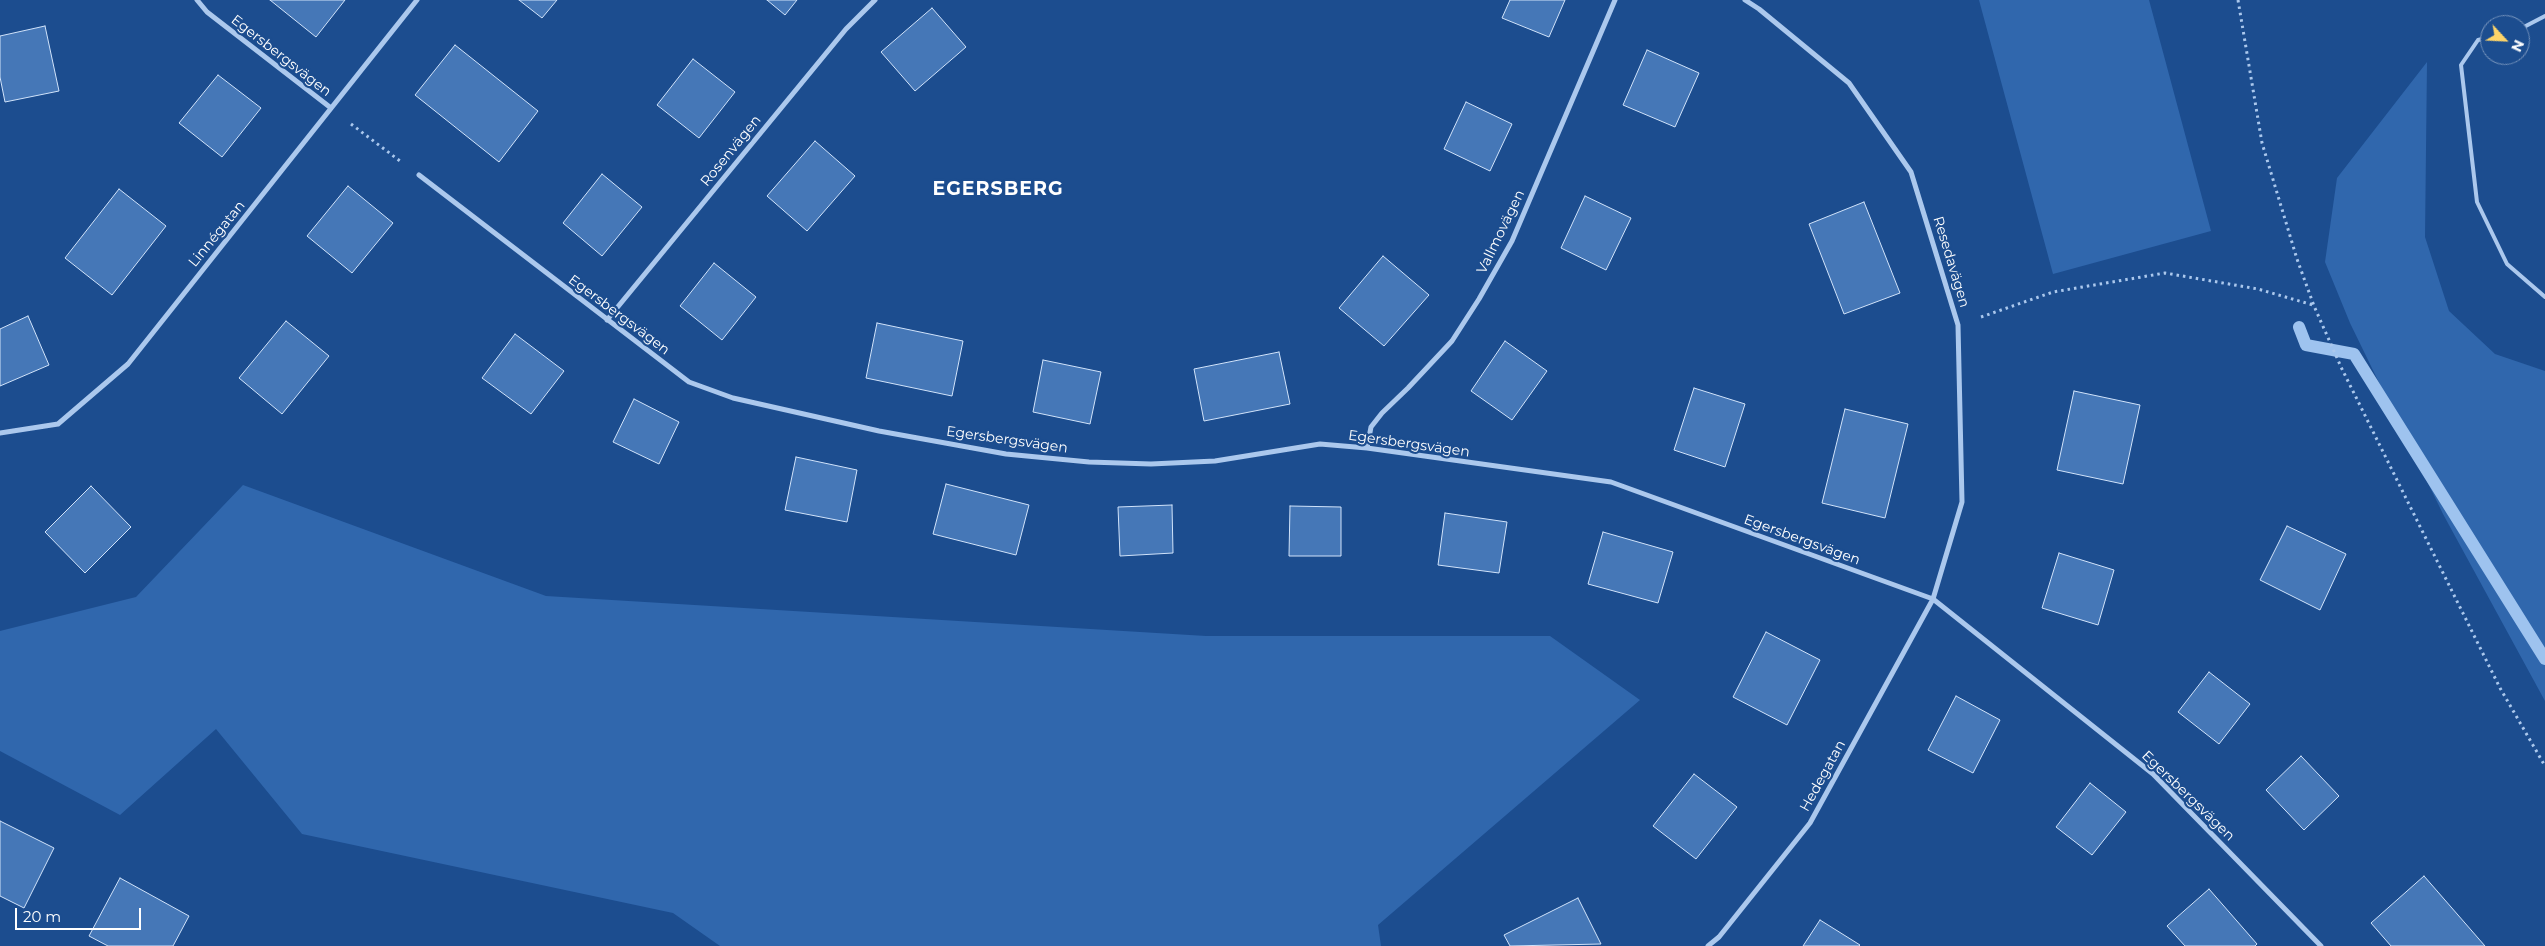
<!DOCTYPE html>
<meta charset="utf-8">
<style>
body{margin:0}
#map{position:relative;width:2545px;height:946px;overflow:hidden;background:#1c4d8f;font-family:Montserrat,sans-serif}
canvas{display:block}
.north{position:absolute;left:2480px;top:15px;width:50px;height:50px;box-sizing:border-box;background:#1c4d8f;border:1px solid #7794bc;border-radius:50%;rotate:115deg;font-size:14px;font-weight:700;line-height:20px;text-align:center;color:#fff}
.north::after{content:'';display:block;margin:auto;width:18px;height:22px;background:#fdd469;clip-path:polygon(50% 0,100% 100%,50% 72%,0 100%)}
.scale{position:absolute;left:15px;top:908px;width:126px;height:22px;box-sizing:border-box;border:2px solid #fff;border-top:0;padding-left:6px;font-size:15px;line-height:18px;white-space:nowrap;color:#fff;-webkit-text-stroke:4px #1c4d8f;paint-order:stroke}
</style>
<div id="map">
<canvas width="2545" height="946"></canvas>
<div class="north">N</div>
<div class="scale">20 m</div>
</div>
<script>
const context = document.querySelector('canvas').getContext('2d');
context.lineJoin = 'round';
function fillPath(path, color) { context.fillStyle = color; context.fill(path, 'evenodd'); }
const poly = rows => new Path2D(rows.map(r => 'M' + r).join(''));
function strokePath(path, color, width, dash) { context.strokeStyle = color; context.lineWidth = width; context.lineCap = dash ? 'butt' : 'round'; context.setLineDash(dash || []); context.stroke(path); }
function label(font, color, halo, rows, align = 'center') {
  context.font = font + ' Montserrat,sans-serif'; context.lineWidth = 4.5; context.setLineDash([]); context.textBaseline = 'middle'; context.strokeStyle = halo; context.fillStyle = color; for (const [text, x, y, turn = 0] of rows) {
    context.save(); context.translate(x, y); context.rotate((+turn || 0) * Math.PI / 180); context.textAlign = isNaN(turn) ? turn : align; if (halo) context.strokeText(text, 0, 0); context.fillText(text, 0, 0); context.restore();
  }
}
fillPath(poly([
 [1979,0,2149,0,2211,231,2053,274],
 [2427,62,2425,237,2449,311,2495,354,2545,371,2545,701,2443,514,2350,323,2325,262,2337,178],
 [243,485,546,596,1206,636,1550,636,1640,700,1378,925,1381,946,720,946,673,913,302,834,216,729,120,815,0,751,0,631,136,597]
]), '#3067ad');
strokePath(poly([
 [2299,327,2306,345,2354,354,2545,659]
]), '#9ec3ef', 12);
const building = poly([
 [270,0,345,0,316,37,270,0],
 [519,0,557,0,542,18,519,0],
 [767,0,797,0,785,15,767,0],
 [1510,0,1565,0,1549,37,1502,18,1510,0],
 [932,8,966,47,915,91,881,52,932,8],
 [45,26,59,91,5,102,0,77,0,36,45,26],
 [455,45,538,111,499,162,415,95,455,45],
 [1647,50,1699,73,1675,127,1623,105,1647,50],
 [693,59,735,92,699,138,657,105,693,59],
 [218,75,261,108,222,157,179,123,218,75],
 [1466,102,1512,124,1490,171,1444,149,1466,102],
 [815,141,855,176,807,231,767,196,815,141],
 [602,174,642,207,602,256,563,223,602,174],
 [348,186,393,223,352,273,307,236,348,186],
 [119,189,166,226,112,295,65,258,119,189],
 [1585,196,1631,218,1606,270,1561,248,1585,196],
 [1864,202,1900,293,1844,314,1809,224,1864,202],
 [1383,256,1429,295,1384,346,1339,308,1383,256],
 [714,263,756,297,722,340,680,306,714,263],
 [28,316,49,365,0,386,0,329,28,316],
 [286,321,329,356,282,414,239,378,286,321],
 [877,323,963,341,952,396,866,378,877,323],
 [515,334,564,371,531,414,482,378,515,334],
 [1505,341,1547,371,1512,420,1471,391,1505,341],
 [1279,352,1290,404,1204,421,1194,369,1279,352],
 [1043,360,1101,372,1090,424,1033,412,1043,360],
 [1694,388,1745,404,1725,467,1674,450,1694,388],
 [2074,391,2140,405,2123,484,2057,470,2074,391],
 [634,399,679,422,659,464,613,442,634,399],
 [1845,409,1908,424,1885,518,1822,503,1845,409],
 [796,457,857,470,847,522,785,510,796,457],
 [946,484,1029,505,1016,555,933,534,946,484],
 [91,486,131,527,85,573,45,532,91,486],
 [1172,505,1173,553,1120,556,1118,507,1172,505],
 [1290,506,1341,507,1341,556,1289,556,1290,506],
 [1445,513,1507,522,1499,573,1438,565,1445,513],
 [2287,526,2346,554,2320,610,2260,580,2287,526],
 [1603,532,1673,552,1658,603,1588,584,1603,532],
 [2059,553,2114,570,2098,625,2042,608,2059,553],
 [1766,632,1820,660,1787,725,1733,697,1766,632],
 [2209,672,2250,704,2219,744,2178,712,2209,672],
 [1956,696,2000,720,1973,773,1928,750,1956,696],
 [2301,756,2339,796,2304,830,2266,790,2301,756],
 [1694,774,1737,807,1696,859,1653,826,1694,774],
 [2090,783,2126,812,2092,855,2056,827,2090,783],
 [0,821,54,848,24,908,0,896,0,821],
 [2424,876,2485,946,2391,946,2371,923,2424,876],
 [120,878,189,916,173,946,108,946,89,936,120,878],
 [2209,889,2257,944,2255,946,2185,946,2167,926,2209,889],
 [1578,898,1601,944,1510,946,1504,935,1578,898],
 [1820,920,1860,945,1859,946,1803,946,1820,920]
]);
fillPath(building, '#4577b7');
strokePath(building, '#d1e3fa', 1);
strokePath(poly([
 [2238,0,2262,143,2297,259,2314,306,2341,367,2500,688,2545,766],
 [351,124,400,161],
 [1981,317,2053,292,2165,273,2258,289,2313,305]
]), '#abc8ed', 3, [2.5, 4]);
strokePath(poly([
 [2520,29,2545,16],
 [2490,37,2478,40,2461,65,2477,202,2507,264,2545,297]
]), '#abc8ed', 4);
strokePath(poly([
 [197,0,207,12,331,108],
 [419,175,689,382,733,398,879,431,1006,454,1089,462,1151,464,1215,461,1320,444,1367,448,1611,482,1933,599,2153,774,2321,946],
 [607,320,846,29,875,0],
 [0,433,58,424,128,364,417,0],
 [1367,448,1371,427,1382,413,1408,388,1452,341,1479,299,1512,241,1615,0],
 [1708,946,1719,937,1810,823,1933,599,1962,502,1958,325,1911,172,1849,83,1759,9,1745,0]
]), '#abc8ed', 5);
label('14px', '#fff', '#1c4d8f', [
 ["Egersbergsvägen",281,56,38],
 ["Rosenvägen",731,151,-51],
 ["Vallmovägen",1501,232,-64],
 ["Linnégatan",217,234,-51],
 ["Resedavägen",1951,262,73],
 ["Egersbergsvägen",619,315,37],
 ["Egersbergsvägen",1007,440,8],
 ["Egersbergsvägen",1409,444,8],
 ["Egersbergsvägen",1802,540,20],
 ["Hedegatan",1823,776,-61],
 ["Egersbergsvägen",2188,796,44]
]);
context.letterSpacing = '1px';
label('bold 19px', '#fff', '#1c4d8f', [
 ["EGERSBERG",998,189]
]);
context.letterSpacing = '0px';
</script>
